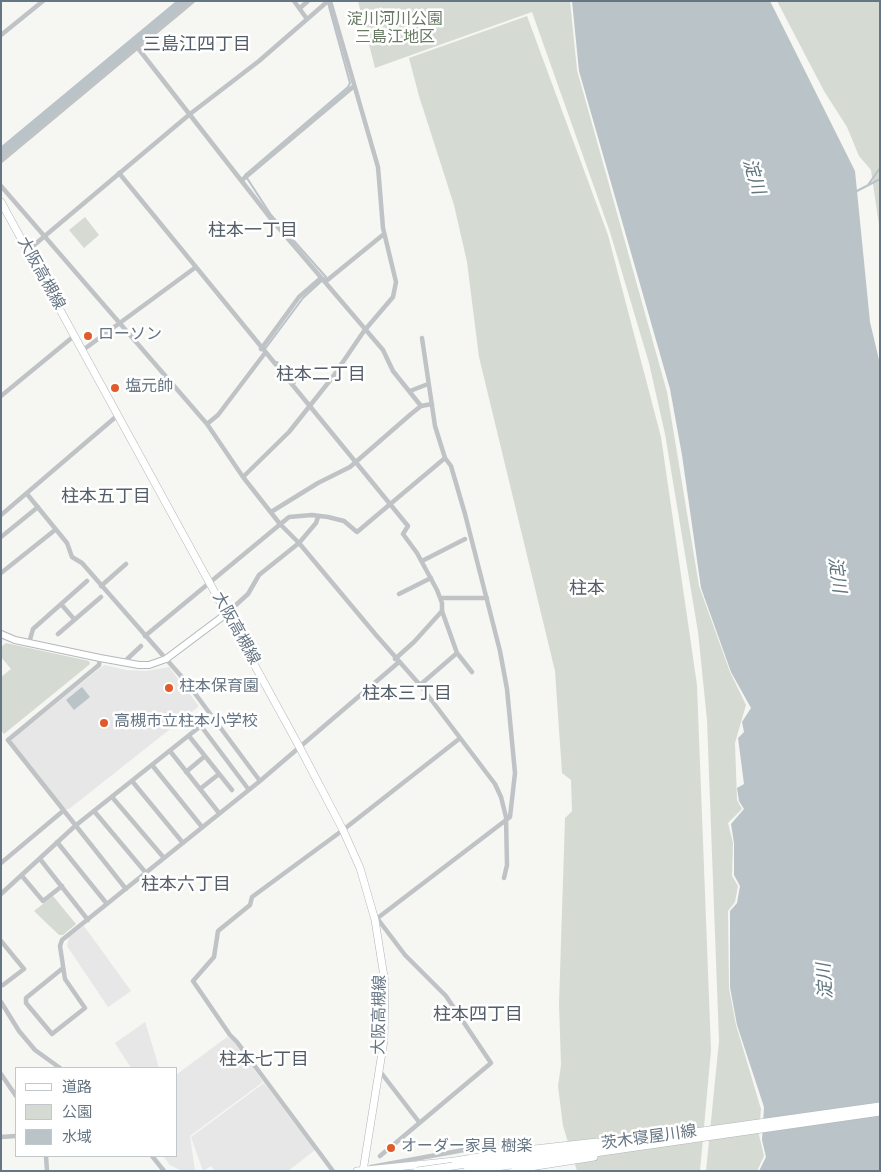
<!DOCTYPE html>
<meta charset="utf-8">
<style>
body{margin:0}
#map{position:relative;width:881px;height:1172px;overflow:hidden;background:#f6f6f2;font-family:Overpass,"Noto Sans JP",sans-serif}
canvas{display:block}
.frame{position:absolute;inset:0;border:2px solid #657583;pointer-events:none}
.legend{position:absolute;left:15px;top:1067px;width:162px;height:90px;box-sizing:border-box;background:#fff;border:1px solid #c1c8cd;margin:0;padding:6px 9px;list-style:none;font-size:15px;color:#657583}
.legend li{display:flex;align-items:center;gap:10px;height:25px}
.legend b{width:25px;border:1px solid #c1c8cd}
</style>
<div id="map">
<canvas width="881" height="1172"></canvas>
<div class="frame"></div>
<ul class="legend">
<li><b style="height:6px;background:#fff"></b>道路</li>
<li><b style="height:14px;background:#d5dbd2"></b>公園</li>
<li><b style="height:14px;background:#b9c3c8"></b>水域</li>
</ul>
</div>
<script>
const context = document.querySelector('canvas').getContext('2d');
context.lineJoin = 'round';
function fillPath(path, color) { context.fillStyle = color; context.fill(path, 'evenodd'); }
const poly = rows => new Path2D(rows.map(r => 'M' + r).join(''));
function strokePath(path, color, width, dash) { context.strokeStyle = color; context.lineWidth = width; context.lineCap = dash ? 'butt' : 'round'; context.setLineDash(dash || []); context.stroke(path); }
function label(font, color, halo, rows, align = 'center') {
  context.font = font + ' Overpass,"Noto Sans JP",sans-serif'; context.lineWidth = 5; context.setLineDash([]); context.textBaseline = 'middle'; context.strokeStyle = halo; context.fillStyle = color; for (const [text, x, y, turn = 0] of rows) {
    context.save(); context.translate(x, y); context.rotate((+turn || 0) * Math.PI / 180); context.textAlign = isNaN(turn) ? turn : align; if (halo) context.strokeText(text, 0, 0); context.fillText(text, 0, 0); context.restore();
  }
}
fillPath(poly([
 [104,665,126,670,146,671,169,667,198,705,198,707,69,809,65,809,12,742,12,739],
 [84,926,131,991,108,1007,67,946,69,937],
 [145,1022,154,1051,159,1068,131,1068,115,1043],
 [227,1037,235,1042,263,1082,190,1136,195,1171,182,1171,170,1165,163,1156,176,1156,176,1075],
 [264,1083,315,1150,288,1171,215,1171,211,1166,203,1171,191,1137]
]), '#e6e7e6');
fillPath(poly([
 [358,1,570,1,577,70,667,392,699,586,730,672,746,705,735,743,737,800,742,809,728,823,733,843,732,876,738,886,735,902,728,911,729,988,736,1025,761,1109,759,1135,764,1156,757,1171,706,1171,719,1041,707,720,698,632,665,434,649,363,610,232,532,12,375,68],
 [777,1,880,1,880,232,871,170,859,156,847,127,824,91],
 [527,16,608,235,661,437,697,685,711,1050,700,1171,577,1171,563,1126,558,1086,561,1065,559,1004,565,818,572,811,571,780,562,773,555,671,479,357,467,262,454,205,419,96,409,58],
 [85,217,99,235,84,248,69,230],
 [6,643,89,661,90,664,4,734,1,730,1,677,11,669,1,657,1,647],
 [53,896,76,924,63,935,59,935,34,911]
]), '#d5dbd2');
fillPath(poly([
 [572,1,770,1,855,171,870,322,880,364,880,1171,759,1171,766,1157,762,1140,764,1107,737,1025,730,987,730,911,737,903,740,886,734,875,734,843,731,824,744,809,739,801,737,788,744,784,738,738,744,732,742,722,751,708,731,672,701,588,682,455,670,389,579,71],
 [82,687,90,697,74,710,66,700]
]), '#b9c3c8');
strokePath(poly([
 [868,185,880,168],
 [855,192,880,179],
 [265,349,303,298,326,277,271,215,245,175,348,87,350,83,328,3],
 [277,362,295,383]
]), '#b9c3c8', 2);
strokePath(poly([
 [1,153,184,1]
]), '#b9c3c8', 10);
const secondary = poly([
 [1,634,15,640,100,658,139,665,149,665,166,659,226,614]
]);
const primary = poly([
 [1,202,300,748,343,830,360,868,375,920,385,983,384,1040,363,1171],
 [508,1152,597,1142],
 [510,1158,880,1106],
 [511,1165,880,1112],
 [357,1171,455,1161],
 [505,1171,594,1157]
]);
strokePath(secondary, '#b3b8bd', 8);
strokePath(primary, '#b2b7ba', 8);
strokePath(poly([
 [294,1,307,19],
 [330,1,378,167,383,228,396,282,393,297,364,331,332,378,289,432,243,477,280,524,299,543,376,635,420,685,495,784,501,797,506,817,507,865,504,878],
 [300,8,308,1],
 [1,35,43,1],
 [137,47,272,220,383,350,393,371,421,406],
 [1,161,193,1],
 [119,173,408,526,403,534,417,553,437,590,442,603,442,611,414,642,395,659],
 [242,180,354,86],
 [1,186,207,424,243,477],
 [27,251,190,114,259,61,328,1],
 [325,282,384,234],
 [261,349,299,297,321,278],
 [83,350,196,267],
 [410,391,428,384],
 [1,396,74,336],
 [207,424,218,415,265,353],
 [27,494,67,543,72,557,82,563,188,684,260,781],
 [271,512,318,483,350,467,411,414,421,406,432,404],
 [1,515,118,415],
 [1,537,38,507],
 [422,561,465,539],
 [1,573,55,530],
 [101,586,126,564],
 [399,594,431,578],
 [440,598,487,598],
 [61,604,74,619],
 [442,611,457,653,472,672],
 [226,614,248,594,259,575,299,543,316,523,318,517],
 [58,634,101,597],
 [145,636,289,517,312,515,328,517,344,521,357,532,445,458],
 [29,643,33,629,87,581],
 [100,658,99,665,8,740,126,889],
 [123,663,141,646],
 [420,685,457,653],
 [201,726,249,790],
 [189,736,232,790],
 [170,751,219,813],
 [152,765,202,827],
 [186,772,205,756],
 [132,781,183,843],
 [200,789,219,774],
 [112,797,164,858],
 [94,811,146,873],
 [57,842,107,904],
 [40,859,88,920],
 [1,863,63,811],
 [22,876,43,901,62,886],
 [1,894,75,826,212,717],
 [377,918,405,955,446,996,491,1063,380,1156],
 [375,920,510,817,515,773,507,689,500,651,465,514,451,466,445,458,435,426,422,338],
 [1,941,24,969,3,985],
 [63,968,26,998,26,1003,52,1034,85,1008,65,979,60,946,62,940,260,781,399,662],
 [1,1002,19,1031,35,1050,60,1068],
 [379,1070,419,1122],
 [1,1074,16,1096],
 [1,1137,16,1136],
 [46,1156,47,1171],
 [152,1156,164,1171],
 [371,1167,491,1145,494,1146,496,1156],
 [333,1171,237,1042,230,1035,193,981,214,957,218,931,250,905,252,897,343,830,459,739]
]), '#bfc3c6', 4.5);
strokePath(secondary, '#fff', 6);
strokePath(primary, '#fff', 7);
const primaryBridge = poly([
 [455,1161,508,1152],
 [417,1171,510,1158],
 [467,1171,511,1165]
]);
strokePath(primaryBridge, '#b2b7ba', 8, []);
strokePath(primaryBridge, '#fff', 7);
for (const [x, y, r, color] of [
 [88,336,5,"#df5b29"],
 [115,388,5,"#df5b29"],
 [169,688,5,"#df5b29"],
 [104,723,5,"#df5b29"],
 [391,1148,5,"#df5b29"]
]) { const dot = new Path2D(); dot.arc(x, y, r, 0, 2 * Math.PI); context.fillStyle = color; context.fill(dot); strokePath(dot, '#fff', 2); }
label('16px', '#687a64', '#fff', [
 ["淀川河川公園",395,21],
 ["三島江地区",395,39]
]);
label('16px', '#657583', '#fff', [
 ["大阪高槻線",40,274,61],
 ["大阪高槻線",235,629,61],
 ["大阪高槻線",381,1015,-89],
 ["茨木寝屋川線",649,1139,-8]
]);
label('16px', '#657583', '#fff', [
 ["ローソン",98,336],
 ["塩元帥",125,388],
 ["柱本保育園",179,688],
 ["高槻市立柱本小学校",114,723],
 ["オーダー家具 樹楽",401,1148]
], 'left');
label('18px', '#535e68', '#fff', [
 ["三島江四丁目",197,46],
 ["柱本一丁目",253,232],
 ["柱本二丁目",321,376],
 ["柱本五丁目",106,498],
 ["柱本",587,590],
 ["柱本三丁目",407,695],
 ["柱本六丁目",186,886],
 ["柱本四丁目",478,1016],
 ["柱本七丁目",264,1061]
]);
label('italic 18px', '#61767f', '#fff', [
 ["淀川",752,177,73],
 ["淀川",835,575,82],
 ["淀川",827,981,-94]
]);
</script>
